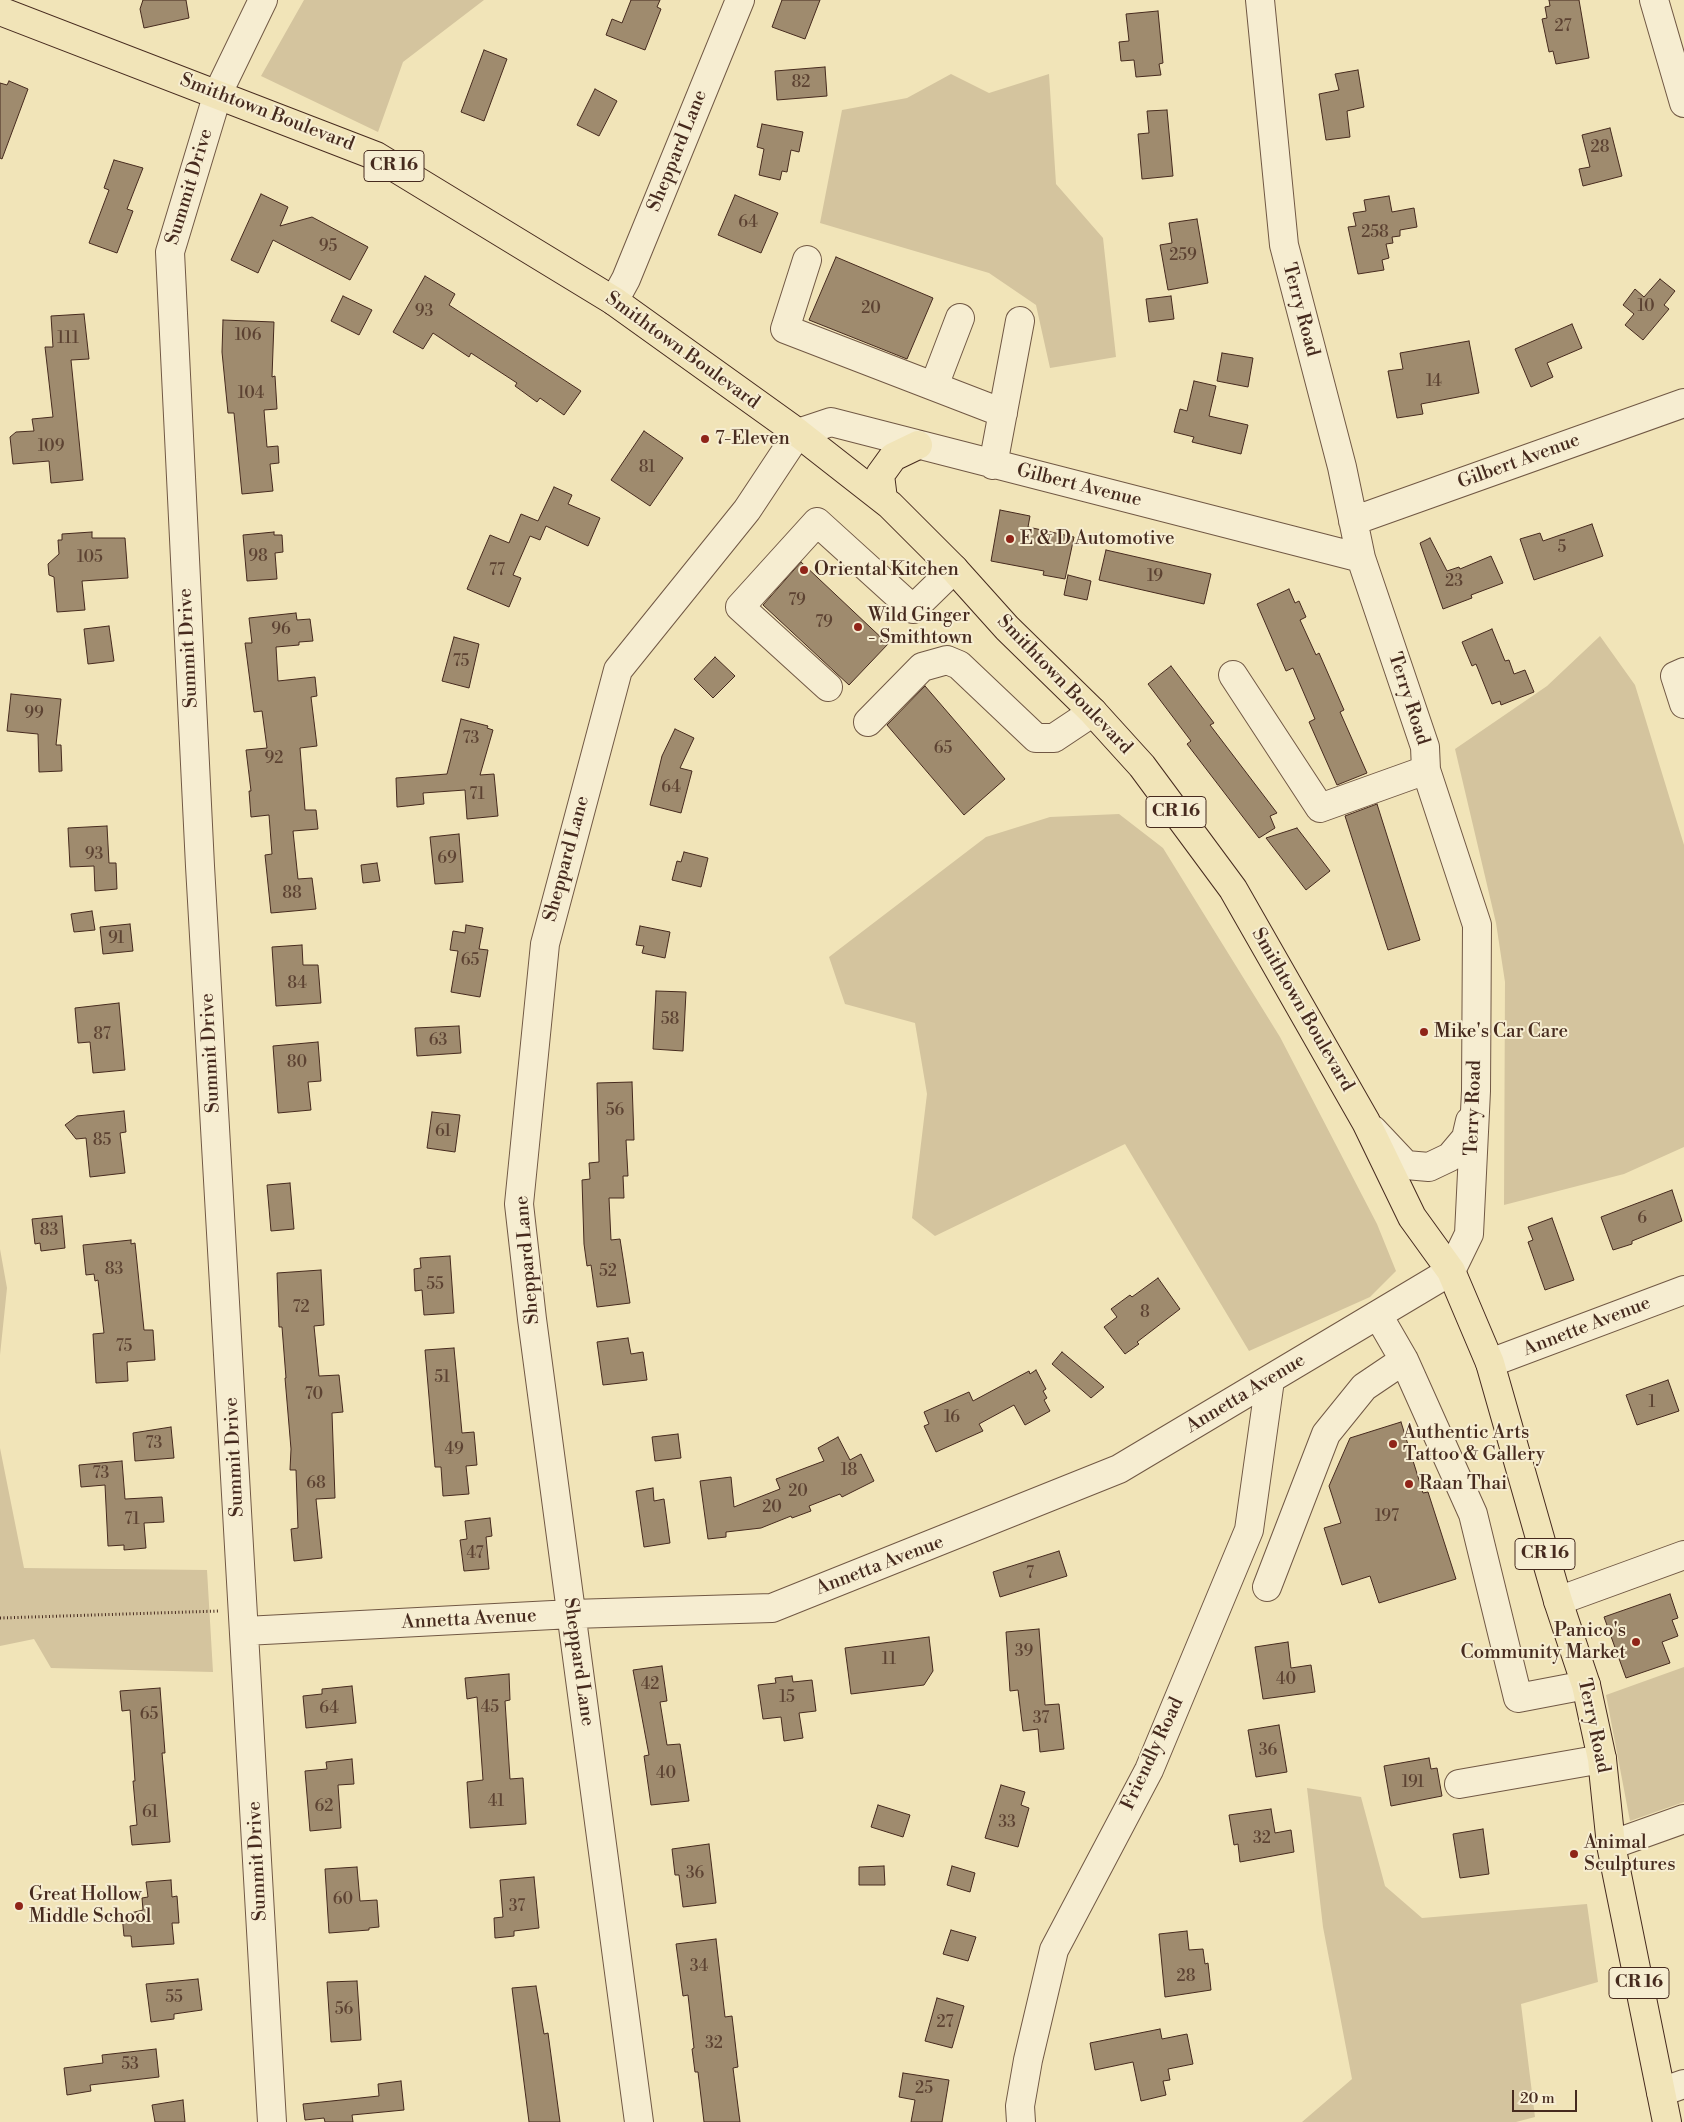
<!DOCTYPE html>
<style>
body{margin:0}
#map{position:relative;width:1684px;height:2122px;overflow:hidden;background:#f1e4b8;font-family:"Libre Bodoni",serif}
canvas{display:block}
.scale{position:absolute;left:1512px;top:2090px;width:65px;height:22px;box-sizing:border-box;border:2px solid #462a1e;border-top:0;padding-left:6px;font-size:15px;line-height:18px;white-space:nowrap;color:#462a1e;-webkit-text-stroke:4px #f6edd1;paint-order:stroke}
</style>
<div id="map">
<canvas width="1684" height="2122"></canvas>
<div class="scale">20 m</div>
</div>
<script>
const context = document.querySelector('canvas').getContext('2d');
context.lineJoin = 'round';
function fillPath(path, color) { context.fillStyle = color; context.fill(path, 'evenodd'); }
const poly = rows => new Path2D(rows.map(r => 'M' + r).join(''));
function strokePath(path, color, width, dash) { context.strokeStyle = color; context.lineWidth = width; context.lineCap = dash ? 'butt' : 'round'; context.setLineDash(dash || []); context.stroke(path); }
function label(font, color, halo, rows, align = 'center') {
  context.font = font + ' "Libre Bodoni",serif'; context.lineWidth = 4; context.setLineDash([]); context.textBaseline = 'middle'; context.strokeStyle = halo; context.fillStyle = color; for (const [text, x, y, turn = 0] of rows) {
    context.save(); context.translate(x, y); context.rotate((+turn || 0) * Math.PI / 180); context.textAlign = isNaN(turn) ? turn : align; if (halo) context.strokeText(text, 0, 0); context.fillText(text, 0, 0); context.restore();
  }
}
fillPath(poly([
 [304,0,484,0,403,62,378,132,261,76],
 [951,74,989,93,1049,74,1056,184,1103,238,1116,357,1050,368,1036,305,989,273,820,223,842,110,907,98],
 [1600,636,1635,685,1684,845,1684,1147,1624,1174,1504,1205,1505,982,1496,923,1455,749,1547,686],
 [1119,814,1163,848,1280,1037,1377,1224,1396,1271,1370,1297,1249,1351,1125,1144,935,1236,912,1218,927,1094,915,1023,845,1004,829,957,986,837,1050,817],
 [0,1249,7,1288,0,1355],
 [0,1448,24,1568,207,1570,213,1672,51,1668,34,1639,0,1646],
 [1684,1667,1684,1802,1630,1821,1606,1695],
 [1307,1788,1361,1797,1385,1886,1422,1918,1587,1904,1598,1982,1521,2004,1535,2117,1516,2122,1302,2122,1352,2079,1323,1927]
]), '#d4c49e');
const building = poly([
 [143,0,186,0,189,18,144,28,140,9,143,0],
 [631,0,660,0,657,7,661,9,645,50,606,35,612,19,622,23,631,0],
 [782,0,820,0,805,39,772,27,782,0],
 [1549,0,1579,0,1589,58,1556,64,1553,51,1549,52,1542,19,1547,18,1545,7,1550,6,1549,0],
 [1158,11,1163,63,1159,64,1161,75,1136,77,1134,60,1121,61,1119,42,1129,41,1126,14,1158,11],
 [484,50,507,59,484,121,461,112,484,50],
 [825,67,827,96,777,100,775,71,825,67],
 [1358,70,1364,107,1347,111,1350,137,1326,140,1319,94,1339,90,1335,74,1358,70],
 [9,81,28,89,2,159,0,158,0,83,7,85,9,81],
 [595,89,617,101,599,136,577,125,595,89],
 [1167,110,1173,176,1142,179,1138,134,1149,133,1147,111,1167,110],
 [762,124,803,132,799,152,791,150,787,172,782,171,780,180,759,175,764,149,757,147,762,124],
 [1610,128,1622,176,1583,186,1579,169,1590,167,1582,135,1610,128],
 [114,160,143,168,127,209,133,211,117,253,89,243,109,190,104,188,114,160],
 [261,194,288,207,280,226,312,217,368,247,350,280,273,240,258,273,231,260,261,194],
 [735,195,778,213,761,253,718,235,735,195],
 [1389,196,1392,212,1414,208,1417,227,1400,230,1400,236,1392,237,1393,243,1386,244,1389,258,1382,260,1384,270,1358,274,1348,227,1356,226,1353,213,1366,211,1364,200,1389,196],
 [1197,219,1208,283,1168,290,1160,245,1172,243,1169,223,1197,219],
 [836,257,933,298,907,359,809,320,836,257],
 [425,276,455,294,449,305,581,391,564,415,540,398,537,402,515,386,517,383,471,353,469,357,433,333,423,349,393,332,425,276],
 [1660,279,1675,291,1664,305,1669,309,1643,340,1625,325,1634,314,1623,305,1635,289,1644,297,1660,279],
 [343,296,372,310,359,335,331,321,343,296],
 [1171,296,1174,319,1149,322,1146,299,1171,296],
 [84,314,89,359,71,360,83,480,51,483,49,461,13,464,10,437,16,432,34,431,32,419,53,417,45,347,53,347,51,316,84,314],
 [223,320,274,322,272,377,275,376,277,409,264,410,267,447,278,446,279,463,270,464,273,491,242,494,234,413,228,413,222,352,223,320],
 [1572,324,1582,348,1547,363,1553,377,1531,387,1515,349,1572,324],
 [1469,341,1479,393,1421,404,1423,414,1397,418,1388,371,1403,369,1400,353,1469,341],
 [1222,353,1253,358,1248,387,1217,381,1222,353],
 [1194,381,1216,386,1209,416,1248,425,1241,454,1192,442,1194,437,1174,432,1180,409,1187,411,1194,381],
 [644,431,683,458,650,506,611,480,644,431],
 [554,487,572,495,568,504,600,518,588,546,546,526,540,540,530,536,513,575,521,578,509,607,467,589,490,535,509,543,521,514,538,521,554,487],
 [1000,510,1030,516,1028,527,1074,537,1065,579,1043,575,1044,571,991,561,1000,510],
 [1592,524,1603,556,1534,580,1520,539,1540,533,1543,541,1592,524],
 [92,532,92,538,125,538,128,578,82,581,85,610,57,612,54,577,49,575,48,564,59,554,58,540,62,540,62,534,92,532],
 [274,532,274,535,282,535,283,552,275,553,277,579,247,581,243,535,274,532],
 [1430,538,1447,571,1459,567,1460,569,1491,556,1503,583,1471,595,1472,598,1443,609,1420,543,1430,538],
 [1106,550,1211,574,1204,604,1099,580,1106,550],
 [801,562,888,644,849,685,763,605,801,562],
 [1068,575,1091,581,1087,600,1064,595,1068,575],
 [1289,589,1295,603,1299,601,1306,617,1300,620,1316,655,1319,653,1344,710,1340,712,1367,773,1337,785,1309,722,1315,719,1293,668,1286,671,1257,604,1289,589],
 [296,613,297,620,310,619,313,641,299,642,299,645,276,647,278,681,315,677,317,696,311,697,317,746,300,748,305,810,316,810,318,829,293,831,298,879,312,878,316,909,271,913,265,855,272,854,269,815,251,817,249,791,251,791,246,750,267,748,262,711,254,712,245,643,252,643,249,618,296,613],
 [109,626,114,661,88,664,84,629,109,626],
 [1492,629,1505,661,1509,660,1514,674,1525,670,1534,692,1501,705,1500,701,1492,704,1476,664,1472,666,1462,642,1492,629],
 [454,637,479,644,469,688,442,681,454,637],
 [715,657,735,676,713,698,694,679,715,657],
 [1171,666,1214,723,1210,725,1277,813,1270,816,1275,828,1259,838,1187,744,1191,741,1148,684,1171,666],
 [925,686,1005,779,964,815,887,725,925,686],
 [11,694,61,699,56,745,61,745,62,771,39,772,38,734,7,731,11,694],
 [461,719,488,726,487,728,493,730,480,775,494,774,498,816,467,819,465,790,423,793,424,804,397,807,396,778,447,774,461,719],
 [675,729,694,738,680,768,692,771,681,813,650,805,662,756,675,729],
 [1377,804,1420,940,1388,950,1345,816,1377,804],
 [107,826,109,863,116,863,117,889,95,891,94,866,70,867,68,828,107,826],
 [1297,828,1330,871,1306,890,1266,838,1297,828],
 [459,834,463,882,435,884,430,837,459,834],
 [684,852,708,858,701,887,672,880,677,861,681,862,684,852],
 [377,863,380,881,363,883,361,865,377,863],
 [92,911,95,930,74,932,71,914,92,911],
 [130,924,133,951,103,954,100,927,130,924],
 [466,925,483,928,479,949,488,950,480,997,451,992,458,951,450,950,453,931,465,933,466,925],
 [640,926,670,932,665,958,642,953,644,946,636,945,640,926],
 [302,945,303,965,318,965,321,1003,276,1006,272,947,302,945],
 [656,991,686,992,683,1051,653,1049,656,991],
 [119,1003,125,1070,93,1073,90,1042,78,1043,75,1008,119,1003],
 [459,1026,461,1053,417,1056,415,1028,459,1026],
 [318,1042,321,1081,308,1082,311,1110,278,1113,273,1046,318,1042],
 [632,1082,634,1140,626,1140,628,1176,623,1176,624,1198,609,1198,611,1240,620,1239,630,1303,597,1307,591,1265,587,1266,584,1244,582,1180,590,1179,589,1163,599,1162,597,1083,632,1082],
 [124,1111,126,1132,120,1133,125,1173,90,1177,86,1138,76,1139,65,1125,77,1116,124,1111],
 [432,1112,460,1115,455,1152,427,1148,432,1112],
 [290,1183,294,1229,271,1231,267,1185,290,1183],
 [1672,1190,1682,1221,1632,1241,1632,1244,1613,1250,1601,1217,1672,1190],
 [62,1216,65,1248,41,1251,40,1243,35,1244,32,1219,62,1216],
 [1552,1218,1574,1280,1545,1290,1528,1242,1533,1240,1528,1227,1552,1218],
 [131,1240,131,1244,135,1243,144,1330,153,1330,155,1360,127,1362,128,1381,96,1383,93,1334,104,1333,98,1280,95,1281,94,1274,86,1275,83,1245,131,1240],
 [450,1256,454,1313,424,1315,422,1290,415,1291,414,1269,421,1268,420,1258,450,1256],
 [321,1270,324,1325,314,1326,319,1376,339,1375,343,1412,332,1413,335,1498,316,1499,322,1558,294,1561,291,1529,298,1528,296,1470,290,1470,291,1449,285,1378,286,1378,282,1327,279,1327,277,1273,321,1270],
 [1158,1278,1180,1309,1137,1342,1139,1344,1125,1354,1104,1327,1117,1317,1111,1309,1130,1295,1132,1297,1158,1278],
 [628,1338,631,1354,643,1352,647,1380,603,1385,597,1342,628,1338],
 [454,1348,462,1433,474,1432,477,1465,466,1466,469,1494,443,1496,441,1467,435,1467,425,1350,454,1348],
 [1062,1352,1104,1387,1091,1398,1052,1364,1062,1352],
 [1036,1370,1046,1389,1043,1391,1047,1398,1044,1400,1050,1411,1025,1425,1014,1405,979,1424,983,1431,936,1452,924,1426,929,1424,924,1412,969,1392,973,1401,1029,1371,1030,1374,1036,1370],
 [1668,1380,1679,1411,1637,1425,1626,1395,1668,1380],
 [1401,1422,1423,1493,1428,1492,1456,1579,1379,1603,1370,1576,1342,1585,1324,1528,1341,1523,1329,1486,1350,1438,1401,1422],
 [171,1427,174,1458,135,1461,133,1433,171,1427],
 [678,1434,681,1458,655,1461,652,1437,678,1434],
 [838,1437,850,1460,861,1454,874,1481,842,1497,840,1494,809,1506,811,1511,792,1518,791,1516,761,1528,726,1532,726,1537,708,1539,700,1481,731,1477,734,1507,780,1489,776,1479,824,1461,818,1448,838,1437],
 [122,1461,125,1499,162,1497,164,1522,144,1523,146,1548,124,1550,124,1545,108,1546,105,1485,81,1487,79,1465,122,1461],
 [653,1488,654,1501,664,1499,670,1543,644,1547,636,1491,653,1488],
 [490,1518,492,1536,486,1537,489,1569,464,1571,460,1540,467,1539,465,1521,490,1518],
 [1059,1551,1067,1576,1000,1597,993,1572,1059,1551],
 [1670,1594,1678,1618,1672,1620,1678,1636,1662,1642,1670,1663,1626,1678,1604,1617,1670,1594],
 [1039,1629,1045,1705,1059,1704,1064,1749,1040,1752,1038,1729,1023,1731,1018,1690,1010,1691,1006,1632,1039,1629],
 [929,1637,933,1671,924,1685,851,1694,845,1648,929,1637],
 [1288,1642,1291,1668,1311,1665,1315,1692,1263,1699,1255,1647,1288,1642],
 [662,1666,667,1701,660,1702,667,1745,680,1744,689,1801,651,1805,644,1756,649,1755,633,1670,662,1666],
 [509,1674,510,1700,505,1701,510,1779,523,1778,526,1824,470,1828,467,1782,483,1780,477,1697,467,1699,465,1678,509,1674],
 [792,1676,793,1682,812,1680,816,1711,799,1713,803,1738,784,1741,781,1717,763,1719,758,1685,776,1683,775,1678,792,1676],
 [352,1686,356,1723,306,1728,303,1696,322,1694,322,1689,352,1686],
 [160,1688,165,1753,162,1753,170,1842,132,1845,130,1826,137,1825,133,1781,135,1781,130,1710,122,1711,120,1691,160,1688],
 [1279,1725,1287,1772,1256,1777,1248,1730,1279,1725],
 [1429,1758,1431,1769,1437,1768,1442,1796,1391,1806,1384,1766,1429,1758],
 [352,1759,354,1784,338,1785,341,1828,310,1831,305,1771,327,1769,326,1762,352,1759],
 [1001,1785,1025,1792,1021,1805,1029,1808,1018,1847,985,1838,1001,1785],
 [878,1805,910,1815,903,1837,871,1827,878,1805],
 [1271,1809,1275,1833,1291,1830,1294,1852,1240,1862,1238,1844,1234,1845,1229,1815,1271,1809],
 [1483,1829,1489,1874,1460,1878,1453,1834,1483,1829],
 [709,1844,716,1903,683,1907,679,1875,675,1875,672,1849,709,1844],
 [884,1866,885,1885,859,1885,859,1867,884,1866],
 [952,1866,975,1873,970,1892,947,1885,952,1866],
 [357,1867,360,1901,377,1900,379,1927,369,1928,369,1930,329,1933,325,1869,357,1867],
 [534,1877,539,1928,514,1931,514,1936,495,1938,494,1918,503,1917,500,1880,534,1877],
 [171,1880,172,1897,177,1896,179,1923,172,1923,174,1944,132,1947,131,1936,124,1936,122,1915,143,1910,142,1898,148,1897,146,1882,171,1880],
 [951,1930,976,1937,968,1961,943,1954,951,1930],
 [1187,1931,1189,1950,1203,1949,1205,1964,1208,1963,1211,1990,1165,1997,1159,1934,1187,1931],
 [716,1939,725,2017,732,2016,738,2067,733,2068,740,2122,704,2122,698,2072,695,2072,692,2049,694,2048,688,1995,683,1996,676,1944,716,1939],
 [198,1979,202,2010,174,2014,174,2019,151,2022,146,1984,198,1979],
 [357,1981,361,2040,331,2042,327,1982,357,1981],
 [536,1986,544,2034,548,2033,560,2122,529,2122,512,1988,536,1986],
 [937,1998,964,2006,952,2048,925,2041,937,1998],
 [1160,2029,1162,2039,1187,2034,1193,2064,1168,2069,1170,2080,1163,2081,1166,2095,1141,2101,1133,2062,1095,2070,1090,2043,1160,2029],
 [156,2049,159,2077,90,2085,91,2091,67,2095,64,2068,103,2063,102,2055,156,2049],
 [903,2073,949,2080,942,2122,911,2122,915,2100,899,2097,903,2073],
 [401,2081,404,2110,352,2115,353,2122,325,2122,324,2118,305,2120,303,2104,379,2096,378,2084,401,2081],
 [183,2100,185,2122,155,2122,152,2105,183,2100]
]);
fillPath(building, '#9f8b6e');
strokePath(building, '#462a1e', 1);
const minor = poly([
 [263,0,218,93,170,252,200,866,272,2122],
 [1654,0,1684,103],
 [807,260,785,329,1003,413],
 [614,301,626,279,740,0],
 [934,386,960,318],
 [993,465,1020,321],
 [1353,521,1684,403],
 [1684,672,1675,676,1684,704],
 [1233,675,1320,808,1426,770],
 [828,687,740,607,817,522,913,609,954,569],
 [868,722,922,667,947,660,959,665,1036,738,1054,738,1093,712],
 [1373,1130,1406,1165,1429,1167,1450,1157,1466,1138,1470,1121],
 [1378,1315,1404,1360],
 [1490,1363,1684,1290],
 [1267,1587,1326,1434,1364,1387,1404,1360,1473,1514,1518,1698,1586,1685],
 [1558,1601,1684,1555],
 [245,1631,572,1614,772,1608,1119,1469,1451,1271,1469,1234,1476,1091,1477,925,1426,770,1425,747,1361,558,1342,467,1284,245,1260,0],
 [1459,1784,1602,1759],
 [1611,1845,1684,1819],
 [1661,2092,1684,2084],
 [639,2122,532,1319,519,1204,545,944,618,670,747,510,798,433,831,422,1361,558],
 [1021,2122,1020,2106,1028,2060,1054,1950,1149,1770,1249,1530,1270,1380]
]);
const major = poly([
 [0,11,376,156,614,301,798,433,890,505,954,569,1007,628,1093,712,1142,766,1233,889,1366,1122,1412,1217,1451,1271,1490,1363,1558,1601,1586,1685,1602,1759,1611,1845,1667,2122],
 [883,499,880,475,893,457,918,445]
]);
strokePath(minor, '#715844', 30);
strokePath(major, '#462a1e', 30);
strokePath(poly([
 [0,1618,219,1611]
]), '#462a1e', 3, [1, 2.5]);
strokePath(minor, '#f6edd1', 28);
strokePath(major, '#f1e4b8', 28);
for (const [x, y, r, color] of [
 [705,439,5,"#8f2418"],
 [1010,539,5,"#8f2418"],
 [804,570,5,"#8f2418"],
 [858,627,5,"#8f2418"],
 [1424,1032,5,"#8f2418"],
 [1393,1444,5,"#8f2418"],
 [1409,1484,5,"#8f2418"],
 [1636,1642,5,"#8f2418"],
 [1574,1854,5,"#8f2418"],
 [19,1906,5,"#8f2418"]
]) { const dot = new Path2D(); dot.arc(x, y, r, 0, 2 * Math.PI); context.fillStyle = color; context.fill(dot); strokePath(dot, '#f6edd1', 2); }
label('16px', '#5c4232', null, [
 ["27",1563,27],
 ["82",801,83],
 ["28",1600,148],
 ["64",748,223],
 ["258",1375,233],
 ["95",328,247],
 ["259",1183,256],
 ["10",1646,307],
 ["20",871,309],
 ["93",424,312],
 ["106",248,336],
 ["111",68,339],
 ["14",1434,382],
 ["104",251,394],
 ["109",51,447],
 ["81",647,468],
 ["5",1562,548],
 ["98",258,557],
 ["105",90,558],
 ["77",497,571],
 ["19",1155,577],
 ["23",1454,582],
 ["79",797,601],
 ["79",824,623],
 ["96",281,630],
 ["75",461,662],
 ["99",34,714],
 ["73",471,739],
 ["65",943,749],
 ["92",274,759],
 ["64",671,788],
 ["71",477,795],
 ["93",94,855],
 ["69",447,859],
 ["88",292,894],
 ["91",116,939],
 ["65",470,961],
 ["84",297,984],
 ["58",670,1020],
 ["87",102,1035],
 ["63",438,1041],
 ["80",297,1063],
 ["56",615,1111],
 ["61",443,1132],
 ["85",102,1141],
 ["6",1642,1219],
 ["83",49,1231],
 ["83",114,1270],
 ["52",608,1272],
 ["55",435,1285],
 ["72",301,1308],
 ["8",1145,1313],
 ["75",124,1347],
 ["51",442,1378],
 ["70",314,1395],
 ["1",1652,1403],
 ["16",952,1418],
 ["73",154,1444],
 ["49",454,1450],
 ["18",849,1471],
 ["73",101,1474],
 ["68",316,1484],
 ["20",798,1492],
 ["20",772,1508],
 ["197",1387,1517],
 ["71",132,1520],
 ["47",475,1554],
 ["7",1030,1574],
 ["39",1024,1652],
 ["11",889,1660],
 ["40",1286,1680],
 ["42",650,1685],
 ["15",787,1698],
 ["45",490,1708],
 ["64",329,1709],
 ["65",149,1715],
 ["37",1041,1719],
 ["36",1268,1751],
 ["40",666,1774],
 ["191",1413,1783],
 ["41",496,1802],
 ["62",324,1807],
 ["61",150,1813],
 ["33",1007,1823],
 ["32",1262,1839],
 ["36",695,1874],
 ["60",343,1900],
 ["37",517,1907],
 ["34",699,1967],
 ["28",1186,1977],
 ["55",174,1998],
 ["56",344,2010],
 ["27",945,2023],
 ["32",714,2044],
 ["53",130,2065],
 ["25",924,2089]
]);
for (const [x, y, w] of [
 [394,166,60],
 [1176,812,60],
 [1545,1554,60],
 [1639,1983,60]
]) { const box = new Path2D(); box.roundRect(x - w / 2, y - 15.5, w, 31, 4); context.fillStyle = '#f6edd1'; context.fill(box); strokePath(box, '#462a1e', 1); }
label('bold 18px', '#462a1e', null, [
 ["CR 16",394,166],
 ["CR 16",1176,812],
 ["CR 16",1545,1554],
 ["CR 16",1639,1983]
]);
label('19px', '#462a1e', '#f6edd1', [
 ["Smithtown Boulevard",267,113,21],
 ["Sheppard Lane",678,151,-68],
 ["Summit Drive",190,187,-73],
 ["Terry Road",1300,310,75],
 ["Smithtown Boulevard",682,351,36],
 ["Gilbert Avenue",1519,462,-20],
 ["Gilbert Avenue",1079,486,14],
 ["Summit Drive",189,648,-93],
 ["Smithtown Boulevard",1064,685,46],
 ["Terry Road",1408,699,72],
 ["Sheppard Lane",567,859,-75],
 ["Smithtown Boulevard",1302,1010,60],
 ["Summit Drive",211,1053,-93],
 ["Terry Road",1474,1108,-88],
 ["Sheppard Lane",528,1260,-95],
 ["Annette Avenue",1587,1327,-21],
 ["Annetta Avenue",1246,1394,-31],
 ["Summit Drive",235,1457,-93],
 ["Annetta Avenue",880,1566,-21],
 ["Annetta Avenue",469,1620,-3],
 ["Sheppard Lane",578,1662,82],
 ["Terry Road",1593,1726,78],
 ["Friendly Road",1153,1754,-65],
 ["Summit Drive",258,1861,-93]
]);
label('19px', '#462a1e', '#f6edd1', [
 ["7-Eleven",715,439],
 ["E & D Automotive",1020,539],
 ["Oriental Kitchen",814,570],
 ["Wild Ginger",868,616],
 ["- Smithtown",868,638],
 ["Mike's Car Care",1434,1032],
 ["Authentic Arts",1403,1433],
 ["Tattoo & Gallery",1403,1455],
 ["Raan Thai",1419,1484],
 ["Panico's",1626,1631,"right"],
 ["Community Market",1626,1653,"right"],
 ["Animal",1584,1843],
 ["Sculptures",1584,1865],
 ["Great Hollow",29,1895],
 ["Middle School",29,1917]
], 'left');
</script>
